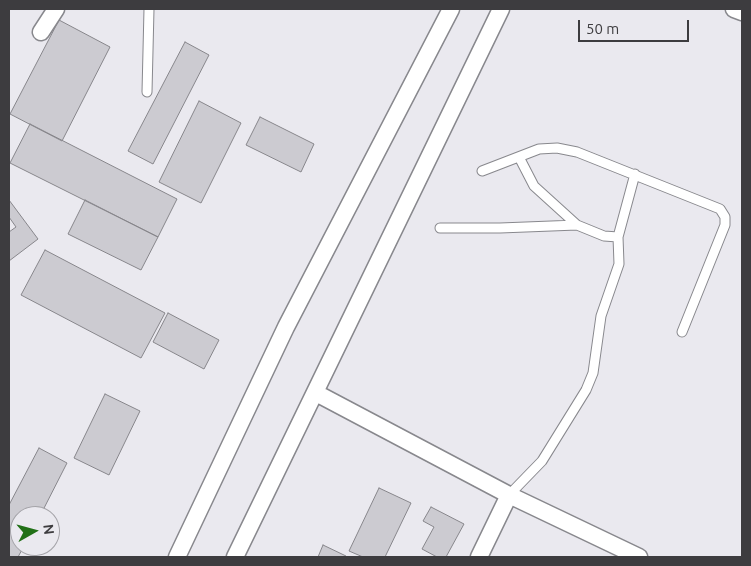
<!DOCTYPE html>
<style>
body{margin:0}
#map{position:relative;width:751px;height:566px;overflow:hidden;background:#eae9ef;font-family:Ubuntu,sans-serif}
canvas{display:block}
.frame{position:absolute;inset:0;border:10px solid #3d3c3f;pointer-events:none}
.north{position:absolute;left:10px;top:506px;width:50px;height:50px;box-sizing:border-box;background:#eae9ef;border:1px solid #a5a4a9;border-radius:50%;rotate:83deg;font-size:14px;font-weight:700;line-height:20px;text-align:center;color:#3d3c3f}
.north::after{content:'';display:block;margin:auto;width:18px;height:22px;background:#217017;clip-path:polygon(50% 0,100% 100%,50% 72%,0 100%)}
.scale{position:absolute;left:578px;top:20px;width:111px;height:22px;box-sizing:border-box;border:2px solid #3d3c3f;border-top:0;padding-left:6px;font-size:15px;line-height:18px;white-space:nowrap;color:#3d3c3f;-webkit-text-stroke:4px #eae9ef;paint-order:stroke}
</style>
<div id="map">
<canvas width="751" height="566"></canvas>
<div class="frame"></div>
<div class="north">N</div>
<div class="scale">50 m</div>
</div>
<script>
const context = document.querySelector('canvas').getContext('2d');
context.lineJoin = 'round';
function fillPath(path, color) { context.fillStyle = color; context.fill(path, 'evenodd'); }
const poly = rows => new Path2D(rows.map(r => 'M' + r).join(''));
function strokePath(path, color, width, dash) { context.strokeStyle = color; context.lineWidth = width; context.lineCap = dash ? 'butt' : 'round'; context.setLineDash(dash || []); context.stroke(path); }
const building = poly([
 [59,20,110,47,62,141,10,114,59,20],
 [185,42,209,55,153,164,128,151,185,42],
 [199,101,241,123,201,203,159,182,199,101],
 [260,117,314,144,301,172,246,145,260,117],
 [30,124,177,199,158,237,10,163,30,124],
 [9,200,38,239,9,261,9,232,16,227,9,217,9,200],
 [85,200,158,237,141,270,68,234,85,200],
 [45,250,165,313,141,358,21,295,45,250],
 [168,313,219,340,204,369,153,342,168,313],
 [105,394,140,411,109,475,74,458,105,394],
 [39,448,67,463,40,516,20,516,20,546,24,546,18,557,9,557,9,505,39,448],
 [379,488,411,503,385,557,363,557,349,551,379,488],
 [431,507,464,524,446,557,437,557,422,549,434,527,423,521,431,507],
 [323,545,346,556,346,557,318,557,323,545]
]);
fillPath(building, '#cccbd1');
strokePath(building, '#87868b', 1);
const service = poly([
 [147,92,149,9],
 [519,157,534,186,577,225,604,236,618,237],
 [482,171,539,149,557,148,577,152,720,209,725,217,725,225,682,332],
 [440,228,500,228,577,225],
 [509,495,542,461,586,390,593,373,601,316,619,264,618,237,635,174]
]);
const minor = poly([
 [734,9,742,12],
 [41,32,56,9],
 [316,393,509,495,639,557],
 [177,557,286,327,451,9],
 [235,557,501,9],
 [479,557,509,495]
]);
strokePath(service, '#88888d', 11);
strokePath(minor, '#88888d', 19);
strokePath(service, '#fff', 9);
strokePath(minor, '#fff', 16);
</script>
